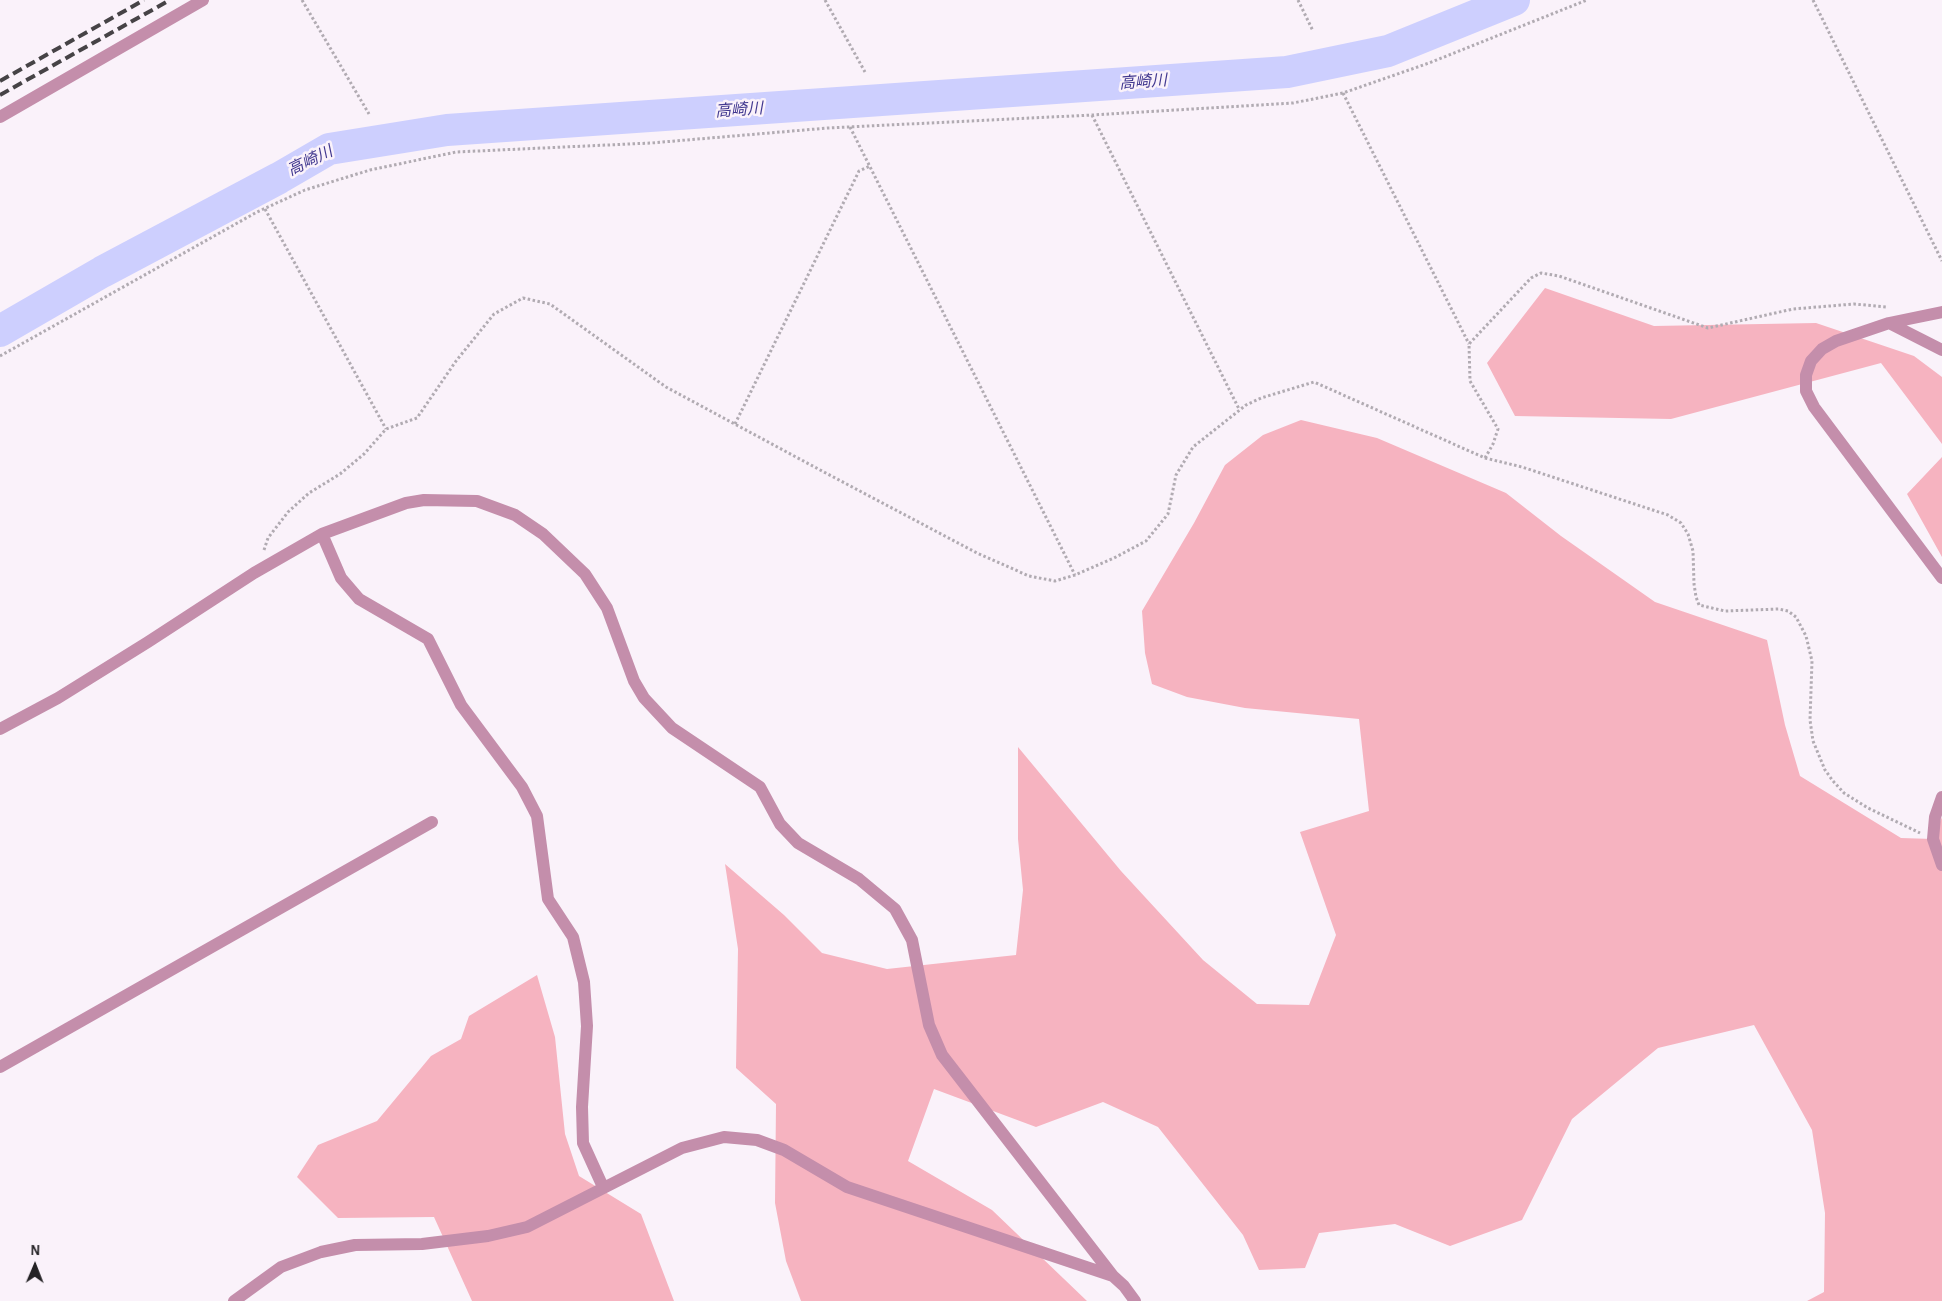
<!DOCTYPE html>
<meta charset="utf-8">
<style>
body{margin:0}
#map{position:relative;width:1942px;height:1301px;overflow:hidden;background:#faf2fa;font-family:"Alegreya Sans",sans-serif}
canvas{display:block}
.north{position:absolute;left:10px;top:1241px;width:50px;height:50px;-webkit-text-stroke:4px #faf2fa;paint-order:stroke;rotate:1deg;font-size:14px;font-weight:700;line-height:20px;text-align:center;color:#242225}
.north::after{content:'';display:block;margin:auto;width:18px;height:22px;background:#242225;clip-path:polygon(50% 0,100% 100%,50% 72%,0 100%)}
</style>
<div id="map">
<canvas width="1942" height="1301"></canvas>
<div class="north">N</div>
</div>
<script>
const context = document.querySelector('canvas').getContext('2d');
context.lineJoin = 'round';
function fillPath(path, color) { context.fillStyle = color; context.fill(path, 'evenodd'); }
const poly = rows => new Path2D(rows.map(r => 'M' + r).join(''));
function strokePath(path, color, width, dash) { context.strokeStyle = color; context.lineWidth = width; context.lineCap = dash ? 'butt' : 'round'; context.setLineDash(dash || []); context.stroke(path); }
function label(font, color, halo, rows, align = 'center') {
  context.font = font + ' "Alegreya Sans","Noto Sans JP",sans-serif'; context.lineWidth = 5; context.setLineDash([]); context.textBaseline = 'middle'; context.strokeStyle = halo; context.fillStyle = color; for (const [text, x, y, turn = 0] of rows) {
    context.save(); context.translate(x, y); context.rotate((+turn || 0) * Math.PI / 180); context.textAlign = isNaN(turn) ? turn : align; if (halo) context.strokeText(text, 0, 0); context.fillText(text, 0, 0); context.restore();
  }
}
fillPath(poly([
 [1545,288,1654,326,1816,323,1914,356,1942,377,1942,444,1881,363,1671,419,1515,416,1487,363],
 [1301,420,1377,438,1506,493,1561,536,1655,602,1767,640,1785,725,1800,776,1901,838,1933,839,1942,817,1942,1301,1807,1301,1824,1292,1825,1213,1812,1130,1754,1025,1658,1048,1572,1119,1522,1220,1450,1246,1395,1224,1319,1233,1305,1268,1259,1270,1243,1235,1158,1127,1103,1102,1036,1127,934,1089,908,1161,992,1210,1087,1301,801,1301,786,1261,775,1203,776,1104,736,1068,738,949,725,864,784,915,822,953,887,969,1016,955,1023,890,1018,839,1018,747,1121,871,1203,960,1257,1004,1309,1005,1336,935,1300,832,1369,811,1359,719,1245,708,1187,697,1152,684,1145,653,1142,611,1194,523,1225,465,1263,435],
 [1942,457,1942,557,1907,494],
 [537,975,555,1037,565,1134,579,1176,641,1214,674,1301,472,1301,434,1217,338,1218,297,1177,318,1145,377,1121,431,1056,461,1039,469,1016]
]), '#f6b3c0');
strokePath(poly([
 [0,331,102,272,279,178,329,149,447,130,1287,72,1388,51,1514,0]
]), '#cdcffe', 32);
strokePath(poly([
 [302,0,369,114],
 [825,0,865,72],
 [1298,0,1313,31],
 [1813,0,1942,261],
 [1343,93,1469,344],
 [1092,115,1239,409],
 [850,127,1075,575],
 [265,209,386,429],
 [0,356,257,212,305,190,370,170,456,152,651,143,828,128,1092,115,1293,103,1343,93,1429,63,1587,0],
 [735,424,859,171,870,166],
 [1485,458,1493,444,1498,429,1470,381,1469,344,1531,278,1541,273,1559,276,1708,328,1793,309,1854,304,1887,307],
 [264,550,268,538,288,512,309,493,340,474,364,454,386,429,417,418,456,361,494,314,523,298,550,304,666,387,822,471,977,553,1029,576,1055,581,1075,575,1114,558,1146,541,1168,514,1176,475,1193,447,1246,405,1261,398,1314,382,1485,458,1522,467,1668,515,1681,523,1688,534,1693,551,1694,584,1696,597,1699,605,1725,611,1779,609,1788,611,1796,617,1806,636,1812,661,1810,720,1813,741,1825,770,1833,781,1844,793,1868,808,1920,833]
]), '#b1abb2', 3, [2.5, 2.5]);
strokePath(poly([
 [0,117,203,0],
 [1942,312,1889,323,1836,341,1822,349,1811,361,1806,375,1806,391,1814,407,1942,578],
 [1889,323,1942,350],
 [322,534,341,578,359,599,428,639,461,705,522,787,537,816,548,899,573,937,584,982,587,1026,582,1107,583,1143,603,1187],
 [0,729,58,698,148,642,254,573,322,534,406,503,424,500,477,501,515,515,543,534,585,574,607,608,634,681,644,698,672,728,760,787,780,824,798,843,859,879,895,909,912,940,929,1025,942,1055,1113,1276,1124,1286,1135,1301],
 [1942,797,1935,817,1933,839,1942,865],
 [0,1067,432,822],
 [234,1301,281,1267,321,1252,355,1245,422,1244,488,1236,527,1227,682,1148,724,1137,757,1140,784,1150,847,1187,1113,1276]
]), '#c48eab', 12);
strokePath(poly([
 [0,81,144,0],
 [0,95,170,0]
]), '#464346', 4, [10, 5]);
label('italic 16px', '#423990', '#faf2fa', [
 ["高崎川",1143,82,-4],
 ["高崎川",739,110,-4],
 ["高崎川",310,161,-26]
]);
</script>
